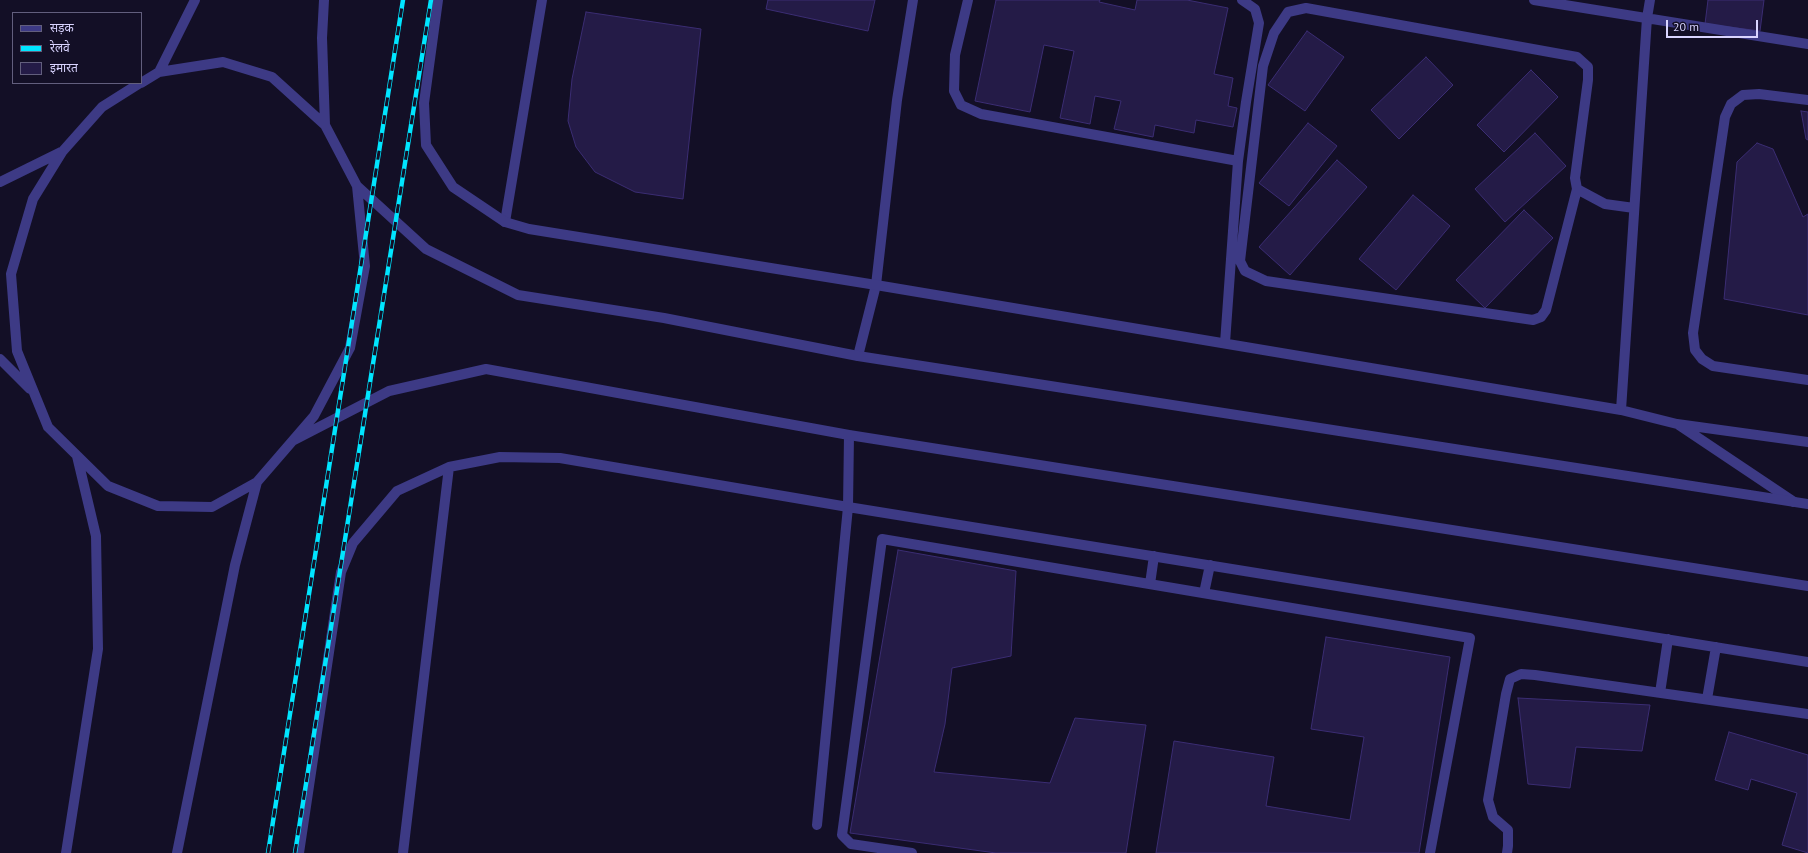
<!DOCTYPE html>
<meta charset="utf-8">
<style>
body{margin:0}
#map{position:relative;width:1808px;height:853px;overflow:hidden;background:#130f26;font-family:"PT Sans","Noto Sans Devanagari",sans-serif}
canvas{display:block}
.legend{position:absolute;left:12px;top:12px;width:130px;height:72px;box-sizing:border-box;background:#130f26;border:1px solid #625e7d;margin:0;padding:5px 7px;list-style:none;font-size:12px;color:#d9d4ff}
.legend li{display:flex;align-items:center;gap:8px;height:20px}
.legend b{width:20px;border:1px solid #625e7d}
.scale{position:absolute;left:1666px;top:20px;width:92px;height:18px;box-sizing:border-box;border:2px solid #d9d4ff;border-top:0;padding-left:5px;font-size:12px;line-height:14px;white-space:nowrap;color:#d9d4ff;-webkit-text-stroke:3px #130f26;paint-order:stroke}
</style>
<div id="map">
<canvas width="1808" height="853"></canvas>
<ul class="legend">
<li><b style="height:5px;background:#3d3a85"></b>सड़क</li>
<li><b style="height:5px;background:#00e5ff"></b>रेलवे</li>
<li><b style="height:11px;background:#241b47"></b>इमारत</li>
</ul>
<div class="scale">20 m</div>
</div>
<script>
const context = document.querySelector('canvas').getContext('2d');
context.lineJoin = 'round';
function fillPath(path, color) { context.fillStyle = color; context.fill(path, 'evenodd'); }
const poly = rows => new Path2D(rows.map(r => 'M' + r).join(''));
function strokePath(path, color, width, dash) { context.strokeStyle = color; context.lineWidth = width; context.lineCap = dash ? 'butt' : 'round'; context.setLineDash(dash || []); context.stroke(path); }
const building = poly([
 [768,0,875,0,868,31,766,9,768,0],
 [996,0,1100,0,1099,2,1135,10,1137,0,1187,0,1228,8,1214,74,1233,78,1228,106,1237,108,1233,127,1196,120,1194,133,1155,125,1153,137,1114,129,1121,101,1095,96,1090,124,1060,118,1074,51,1044,45,1030,112,975,101,996,0],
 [1708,0,1764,0,1760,31,1705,24,1708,0],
 [586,12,701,29,683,199,635,192,595,172,576,147,568,121,572,79,586,12],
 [1307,31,1344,57,1305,111,1268,85,1307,31],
 [1426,57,1453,85,1399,139,1371,110,1426,57],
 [1531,70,1558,97,1504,152,1477,125,1531,70],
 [1801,111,1808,112,1808,140,1806,139,1801,111],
 [1308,123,1337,146,1289,206,1259,183,1308,123],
 [1535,133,1566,166,1505,222,1475,189,1535,133],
 [1757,143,1773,149,1803,217,1808,214,1808,315,1724,299,1737,162,1757,143],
 [1337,160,1367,187,1290,275,1259,247,1337,160],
 [1413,195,1450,226,1396,290,1359,259,1413,195],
 [1524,210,1553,238,1485,308,1456,280,1524,210],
 [898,550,1016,571,1011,656,952,668,945,724,934,772,1050,783,1075,718,1146,725,1126,853,996,853,850,833,898,550],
 [1326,637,1450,657,1419,853,1156,853,1174,741,1274,757,1266,806,1350,820,1364,737,1311,729,1326,637],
 [1518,698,1650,705,1642,751,1576,747,1570,788,1528,784,1518,698],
 [1729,732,1808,755,1808,853,1782,845,1797,793,1751,779,1748,790,1715,780,1729,732]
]);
fillPath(building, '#241b47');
strokePath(building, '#3b2d73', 1);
strokePath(poly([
 [505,222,542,0],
 [858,356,876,285,897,100,913,0]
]), '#3d3a85', 10);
strokePath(poly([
 [438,0,424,103,426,145,453,187,505,222,529,229,876,285,1621,410,1677,424,1808,442],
 [968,0,955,55,954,91,961,105,981,114,1238,161],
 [1534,0,1808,44],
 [1808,100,1759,94,1743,95,1731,104,1725,117,1693,333,1695,350,1702,359,1713,366,1808,380],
 [1577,189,1546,310,1541,317,1533,320,1266,281,1245,271,1240,261,1263,66,1274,33,1288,12,1306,8,1577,57,1588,67,1588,80,1575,178,1577,189,1605,204,1634,208],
 [1225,343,1238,161,1246,102,1259,23,1255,9,1242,0],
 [1621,410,1647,18,1650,0],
 [1679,425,1794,502],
 [1150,584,1154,556],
 [1204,593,1210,565],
 [1660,693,1668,639],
 [1707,699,1716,647],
 [817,825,848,507,849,435],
 [299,853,341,572,353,543,397,491,449,467,500,457,560,458,848,507,1808,662],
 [403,853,449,467],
 [912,853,851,844,842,835,882,539,1470,638,1430,853],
 [1507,853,1508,846,1508,830,1493,817,1488,800,1506,694,1510,679,1521,674,1535,675,1808,714]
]), '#3d3a85', 10);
strokePath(poly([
 [324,0,322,38,325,125],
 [159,72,195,0],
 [140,83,102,107,62,152,33,199,11,274,17,351,48,427,108,486,158,506,212,507,257,482,314,416,350,348,365,266,357,186,325,125,272,77,223,62,159,72,141,83],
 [0,182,61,152],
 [357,186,426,249,518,295,664,318,858,356,1808,504],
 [0,359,30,389],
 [294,440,389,391,486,369,849,435,1808,586],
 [66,853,98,649,96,536,77,456],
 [177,853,235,565,257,482]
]), '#3d3a85', 10);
const rail = poly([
 [268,853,403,0],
 [295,853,431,0]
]);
strokePath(rail, '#00e5ff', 4.5);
strokePath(rail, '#130f26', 3, [9]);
</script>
